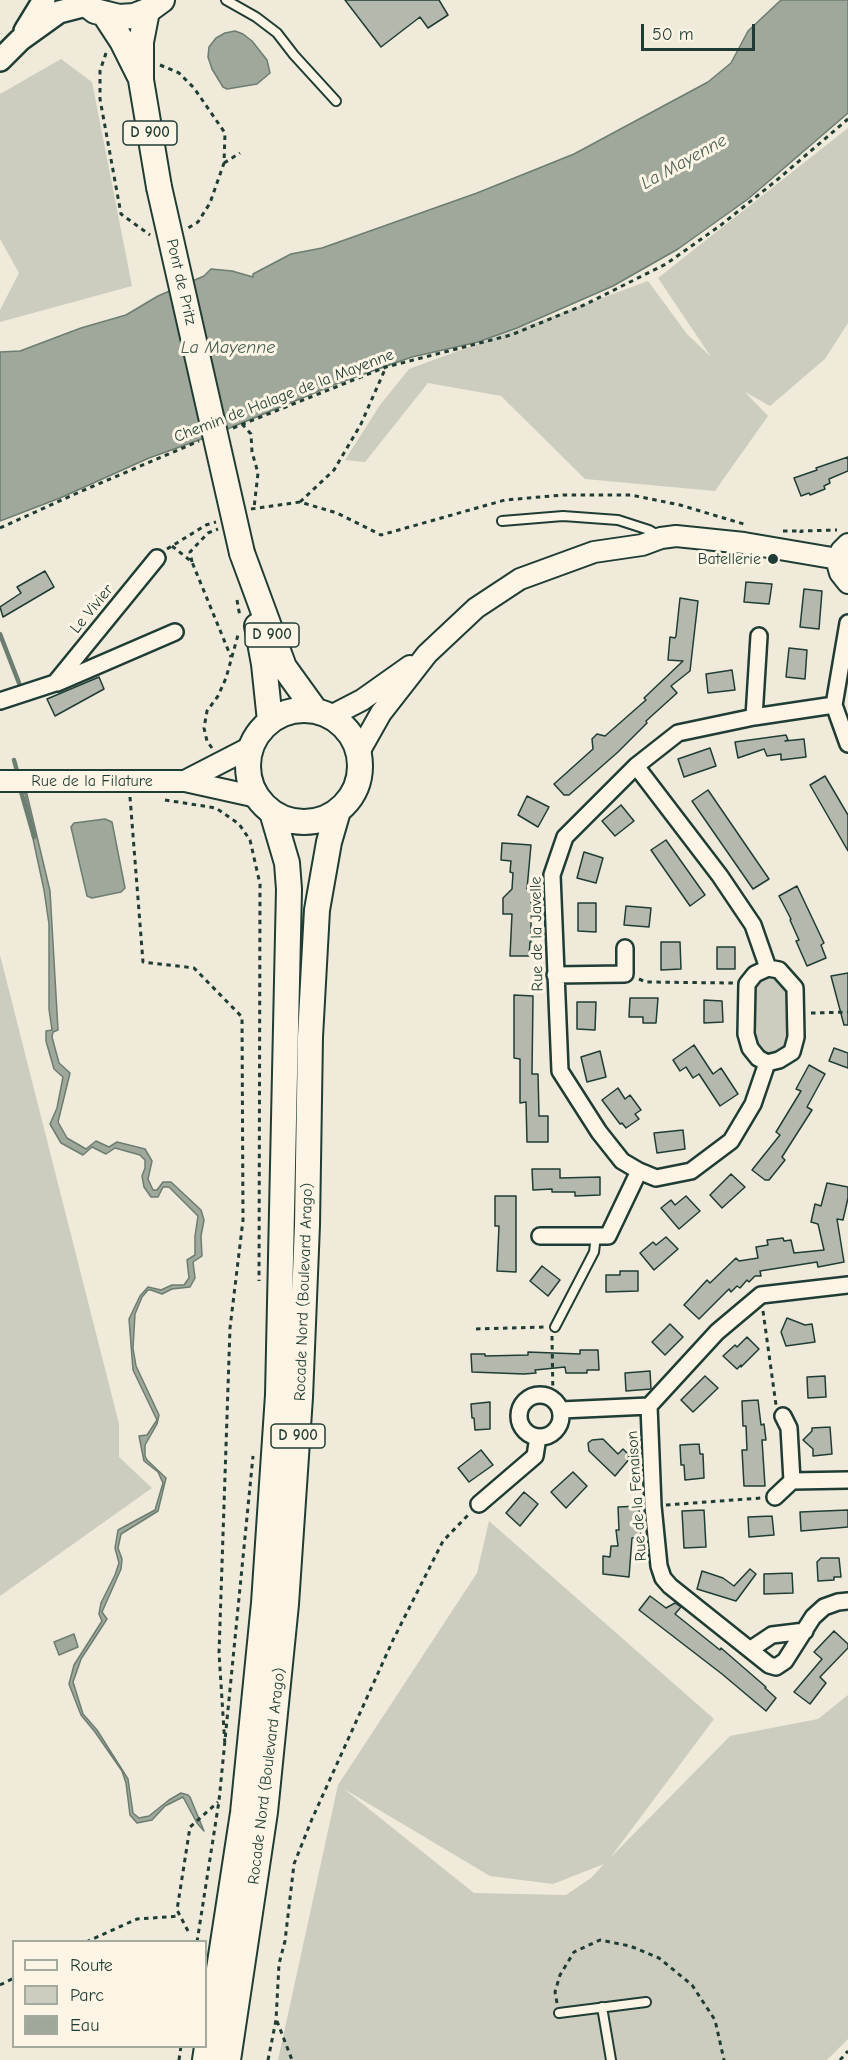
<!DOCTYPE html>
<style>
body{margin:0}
#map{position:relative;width:848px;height:2060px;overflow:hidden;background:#efeada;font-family:"Comic Neue",sans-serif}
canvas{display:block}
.legend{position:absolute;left:12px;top:1940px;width:195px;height:108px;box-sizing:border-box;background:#fcf5e5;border:2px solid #a4ab9e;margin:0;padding:8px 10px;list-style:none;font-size:18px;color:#1f3d34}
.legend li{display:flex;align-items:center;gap:12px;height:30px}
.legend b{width:30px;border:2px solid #a4ab9e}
.scale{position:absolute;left:641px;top:24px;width:114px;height:27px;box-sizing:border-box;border:3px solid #1f3d34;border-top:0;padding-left:8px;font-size:18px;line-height:21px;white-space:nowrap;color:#1f3d34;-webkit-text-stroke:4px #fcf5e5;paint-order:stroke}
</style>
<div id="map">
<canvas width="848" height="2060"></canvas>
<ul class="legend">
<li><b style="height:8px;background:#fcf5e5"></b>Route</li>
<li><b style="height:16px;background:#cccdbf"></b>Parc</li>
<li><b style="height:16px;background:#9fa89a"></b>Eau</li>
</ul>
<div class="scale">50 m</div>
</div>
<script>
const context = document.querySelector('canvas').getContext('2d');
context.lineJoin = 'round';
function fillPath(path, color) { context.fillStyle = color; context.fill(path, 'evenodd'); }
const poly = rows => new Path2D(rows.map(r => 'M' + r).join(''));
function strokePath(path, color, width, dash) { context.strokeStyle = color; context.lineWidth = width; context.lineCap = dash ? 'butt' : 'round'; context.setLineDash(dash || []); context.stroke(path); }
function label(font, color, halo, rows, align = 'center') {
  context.font = font + ' "Comic Neue",sans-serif'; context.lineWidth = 6; context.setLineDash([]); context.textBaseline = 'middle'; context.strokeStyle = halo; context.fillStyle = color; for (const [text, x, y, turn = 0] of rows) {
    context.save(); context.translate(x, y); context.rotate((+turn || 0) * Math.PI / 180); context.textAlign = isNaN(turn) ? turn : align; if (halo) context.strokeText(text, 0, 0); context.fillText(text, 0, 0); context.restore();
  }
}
fillPath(poly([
 [61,59,92,82,132,286,0,322,0,310,19,273,0,239,0,94],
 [848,128,848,323,825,359,770,406,745,392,768,416,715,491,585,479,501,396,428,383,365,462,345,460,380,405,409,369,648,281,687,334,711,357,658,278],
 [0,955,119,1424,119,1457,152,1488,0,1596],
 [769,973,780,977,791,988,790,1039,782,1053,770,1055,760,1049,752,1038,752,986],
 [489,1521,714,1719,610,1858,730,1736,818,1719,848,1695,848,2039,827,2060,278,2060,338,1785,477,1573],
 [344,1789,490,1876,553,1884,604,1864,591,1878,566,1895,474,1893]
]), '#cccdbf');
const water = poly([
 [781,0,848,0,848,113,748,199,678,249,613,286,517,328,478,342,412,357,336,384,213,435,149,458,60,498,0,521,0,352,20,351,81,328,126,315,158,296,204,276,211,269,232,271,253,277,253,274,291,254,322,248,477,193,574,154,708,82,731,63,748,31,781,0],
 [235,31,243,34,252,41,267,60,270,73,257,84,227,89,223,87,212,69,208,57,209,47,216,38,225,33,235,31],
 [23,786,25,786,50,891,58,1030,53,1032,52,1037,59,1063,70,1073,58,1122,67,1138,86,1149,96,1141,109,1147,117,1142,145,1149,152,1161,148,1179,153,1190,157,1190,163,1182,171,1182,201,1210,204,1220,201,1236,202,1256,193,1262,195,1278,190,1287,172,1289,162,1294,151,1290,148,1290,142,1297,135,1314,133,1348,136,1366,159,1415,157,1424,145,1445,145,1456,147,1460,166,1478,158,1511,121,1534,118,1548,122,1559,121,1569,102,1612,107,1619,81,1659,73,1682,83,1714,97,1730,128,1779,133,1813,139,1818,149,1816,169,1800,181,1793,188,1795,190,1797,204,1831,197,1823,183,1797,165,1806,152,1820,137,1823,130,1815,126,1783,122,1771,95,1732,81,1715,69,1684,74,1665,102,1621,99,1614,101,1603,115,1575,119,1563,115,1548,118,1530,155,1510,163,1483,158,1472,144,1461,139,1436,147,1435,157,1420,133,1370,129,1319,140,1296,148,1287,161,1290,172,1285,184,1285,189,1278,187,1260,195,1255,195,1236,198,1216,169,1187,163,1187,158,1197,151,1197,144,1187,142,1176,145,1168,145,1160,140,1155,115,1148,106,1154,92,1147,83,1155,61,1143,50,1124,57,1108,63,1077,54,1069,46,1041,46,1031,52,1030,49,1009,49,924,44,890,32,834,35,835,23,786],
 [105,819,112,822,125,888,121,892,92,898,87,896,71,827,74,823,105,819],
 [74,1634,78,1647,59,1655,54,1642,74,1634]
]);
fillPath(water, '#9fa89a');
strokePath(water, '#6c7d71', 1.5);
strokePath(poly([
 [0,634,19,683],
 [14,760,17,771],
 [20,788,34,837]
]), '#6c7d71', 4.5);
const building = poly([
 [345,0,439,0,448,15,428,28,420,17,381,47,345,0],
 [848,457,848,471,829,479,830,483,824,486,825,489,810,495,809,493,801,496,794,478,817,470,816,468,848,457],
 [45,571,54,587,3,617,0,607,21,593,17,587,45,571],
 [746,582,772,584,769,604,744,602,746,582],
 [804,589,822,591,819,629,800,627,804,589],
 [680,598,698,601,690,671,671,686,677,693,646,721,647,723,618,752,569,795,564,795,554,784,593,749,592,739,597,734,605,736,646,700,644,698,683,661,668,660,670,637,675,638,676,636,680,598],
 [789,648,807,650,805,679,786,677,789,648],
 [732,670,735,690,708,693,706,674,732,670],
 [99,677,104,689,55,716,47,699,99,677],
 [786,735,788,740,785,741,804,739,806,757,781,760,781,754,767,756,764,749,738,758,735,742,786,735],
 [710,748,716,766,684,777,678,759,710,748],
 [825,776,848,815,848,851,810,785,825,776],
 [708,790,769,879,753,889,692,801,708,790],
 [527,796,549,807,538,827,518,815,527,796],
 [621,805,634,821,615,836,602,821,621,805],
 [666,840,705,895,690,906,651,850,666,840],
 [502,843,531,845,527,889,531,889,531,942,530,942,529,956,510,956,512,914,503,914,503,898,512,889,513,873,510,872,511,861,501,860,502,843],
 [584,852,603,858,596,883,577,878,584,852],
 [797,886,824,943,821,945,826,958,807,966,796,941,799,940,790,920,791,919,779,896,797,886],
 [578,903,596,903,596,932,578,931,578,903],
 [626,906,651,908,649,927,624,925,626,906],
 [661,942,680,942,681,969,661,970,661,942],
 [717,947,735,947,735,969,717,969,717,947],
 [848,973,848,1025,844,1025,831,976,848,973],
 [514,995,533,996,532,1074,538,1074,539,1116,548,1116,548,1142,527,1142,526,1102,520,1103,520,1059,514,1058,514,995],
 [630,998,658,998,656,1023,643,1023,643,1017,629,1017,630,998],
 [704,1000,722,1001,723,1022,704,1023,704,1000],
 [577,1002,596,1002,595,1030,577,1029,577,1002],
 [694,1045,713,1074,721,1068,738,1094,720,1106,699,1074,693,1078,686,1067,680,1071,673,1060,694,1045],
 [834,1048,848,1053,848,1068,829,1061,834,1048],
 [600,1051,606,1077,587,1082,581,1057,600,1051],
 [809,1065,825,1074,807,1107,812,1110,782,1157,785,1160,769,1180,765,1180,752,1170,780,1135,776,1132,801,1091,796,1089,809,1065],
 [618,1088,625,1099,630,1095,641,1110,635,1114,639,1119,626,1128,622,1123,620,1124,602,1100,618,1088],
 [683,1130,685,1149,657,1153,654,1133,683,1130],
 [532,1169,560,1169,560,1178,600,1177,600,1195,575,1196,575,1192,552,1192,552,1189,533,1190,532,1169],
 [731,1174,745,1187,722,1208,710,1195,731,1174],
 [827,1183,848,1187,848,1198,843,1220,837,1219,844,1262,818,1267,817,1262,760,1271,761,1276,755,1276,749,1282,747,1280,740,1288,737,1286,731,1292,729,1289,699,1319,684,1305,707,1280,710,1283,736,1258,739,1261,758,1258,756,1247,768,1245,767,1240,783,1238,784,1241,791,1240,794,1253,824,1250,818,1224,811,1222,815,1204,821,1206,827,1183],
 [495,1196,516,1196,516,1272,497,1271,499,1226,495,1226,495,1196],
 [686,1196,700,1211,679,1229,661,1208,671,1200,675,1205,686,1196],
 [666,1237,678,1249,654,1270,640,1253,653,1242,656,1245,666,1237],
 [542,1266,560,1280,548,1296,530,1281,542,1266],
 [620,1271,638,1271,638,1291,606,1292,606,1275,620,1275,620,1271],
 [787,1318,805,1325,812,1324,815,1342,786,1346,781,1332,787,1318],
 [670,1324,683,1337,665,1355,652,1342,670,1324],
 [747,1337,759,1349,741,1367,741,1365,737,1369,723,1356,735,1345,737,1347,747,1337],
 [580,1350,598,1350,599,1370,587,1370,587,1373,566,1373,565,1367,535,1370,536,1373,524,1374,472,1372,471,1354,485,1354,485,1356,528,1355,528,1352,580,1354,580,1350],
 [650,1371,651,1389,626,1391,625,1373,650,1371],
 [705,1376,718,1388,693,1412,681,1400,705,1376],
 [825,1376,826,1397,808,1398,807,1377,825,1376],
 [758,1400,761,1425,764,1424,766,1440,762,1440,765,1486,744,1486,742,1450,747,1450,746,1426,743,1426,742,1401,758,1400],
 [490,1402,490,1429,475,1430,474,1418,472,1418,471,1404,490,1402],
 [830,1427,832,1454,813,1456,813,1449,803,1440,812,1431,812,1428,830,1427],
 [603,1439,618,1454,623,1449,631,1457,615,1476,589,1451,588,1443,592,1440,603,1439],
 [699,1444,700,1454,703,1454,704,1478,685,1480,684,1465,681,1465,680,1445,699,1444],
 [481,1450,493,1465,469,1482,458,1468,481,1450],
 [573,1472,587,1486,566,1508,551,1492,573,1472],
 [524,1492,538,1504,520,1526,506,1513,524,1492],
 [639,1506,641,1537,632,1538,629,1577,603,1574,603,1556,610,1557,611,1546,618,1546,616,1530,619,1530,618,1507,639,1506],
 [704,1510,706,1547,684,1548,682,1511,704,1510],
 [848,1510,848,1527,801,1531,800,1512,848,1510],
 [772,1516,774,1535,749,1537,748,1517,772,1516],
 [821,1558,839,1558,841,1577,834,1577,834,1580,818,1581,817,1562,821,1558],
 [750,1569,756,1574,736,1601,697,1589,702,1571,723,1578,734,1586,750,1569],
 [792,1573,793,1593,764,1594,764,1574,792,1573],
 [650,1596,666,1608,675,1603,681,1607,675,1614,720,1650,721,1648,766,1687,765,1688,776,1698,766,1711,722,1674,639,1610,650,1596],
 [834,1631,848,1644,848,1648,820,1677,826,1683,810,1704,794,1692,822,1659,814,1652,834,1631]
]);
fillPath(building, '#b5b9ad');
strokePath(building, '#1f3d34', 1.5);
const service = poly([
 [226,0,256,17,277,33,294,55,336,101],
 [502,521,563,516,618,520,649,530,659,536],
 [555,1327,594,1252,596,1236],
 [602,2007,611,2060],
 [559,2013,646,2002]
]);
const minor = poly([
 [848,623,834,705,848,744],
 [57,683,175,632],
 [0,701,55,683,157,558],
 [754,717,759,636],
 [636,766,720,876,753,925,768,968],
 [768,968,779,970,795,988,796,1037,792,1052,779,1060,767,1063,758,1058,750,1048,746,1034,747,984,755,974,768,968],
 [555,975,625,974,625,948],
 [767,1063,753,1104,731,1141,691,1171,656,1178,639,1171,622,1161,599,1132,560,1071,552,875,565,837,636,766,678,733,754,717,834,705],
 [540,1236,608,1236,639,1171],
 [848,1285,761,1295,717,1332,649,1406,653,1506,659,1566,663,1578,670,1586,769,1665,776,1667,785,1661,813,1617,824,1607,838,1602,848,1601],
 '519 1416a21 21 0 1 1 42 0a21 21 0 1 1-42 0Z',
 [561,1410,649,1406],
 [783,1416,789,1428,792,1481,848,1480],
 [775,1497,792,1481],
 [479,1504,535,1456,538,1437],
 [751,1649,772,1635,805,1631]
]);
const tertiary = poly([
 [848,544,841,551,838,566,840,573,848,583],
 [331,716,362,700,410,666],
 [359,752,381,713,427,654,476,608,520,579,594,552,642,545,661,538,676,536,744,543,838,559],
 [0,781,185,781,257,797],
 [185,781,251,747]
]);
const secondary = poly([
 [25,31,44,0],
 [0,60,20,40,59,12,86,5]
]);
const primary = poly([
 [81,0,95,11,119,17,134,16,147,11,162,0],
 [147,11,141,42,141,80,159,187],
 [105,15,122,41,139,75],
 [242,553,284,667,315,710],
 [257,626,264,664,270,721],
 '248 766a56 56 0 1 1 112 0a56 56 0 1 1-112 0Z',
 [205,2060,243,1813,264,1603,278,1395,289,889,287,863,272,812],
 [228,2060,265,1812,286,1604,300,1397,307,1225,310,1037,317,910,329,842,338,811]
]);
strokePath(service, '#1f3d34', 12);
strokePath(minor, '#1f3d34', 20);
strokePath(tertiary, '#1f3d34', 24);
strokePath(secondary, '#1f3d34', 26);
strokePath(primary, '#1f3d34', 28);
strokePath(poly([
 [106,53,100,71,100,99,121,214,150,235],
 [160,65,179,73,194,88,225,133,224,163,210,203,198,222,188,228],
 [224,163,240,153],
 [242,424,251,434,252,452,258,473,254,508],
 [233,428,386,367,511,335,584,305,666,264,721,225,777,180,848,119],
 [300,502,334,470,361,424,386,367],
 [251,509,300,502,337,513,381,535,505,500,563,495,631,495,680,505,747,525],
 [0,528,75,494,199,441],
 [783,531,801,531],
 [801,533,801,531,837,530],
 [172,546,192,562,231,657],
 [167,549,206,525,216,522],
 [192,562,190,552,208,533,218,529],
 [237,600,240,617],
 [212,748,207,741,204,728,207,711,218,696,226,678,238,635],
 [130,797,143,962,194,968,242,1017,243,1220,230,1328,219,1653,225,1746],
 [165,800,216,808,239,824,250,840,260,884,259,1281],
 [639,979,646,982,733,983],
 [811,1013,848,1012],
 [763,1311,776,1405],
 [476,1329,546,1327],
 [552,1336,553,1399],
 [666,1505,761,1498],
 [188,1931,177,1910,190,1827,218,1802],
 [86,1942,137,1919,180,1916],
 [197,1942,219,1801,253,1456],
 [0,1985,14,1978],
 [557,2003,555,1992,560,1975,574,1952,600,1940,630,1946,659,1958,692,1985,715,2020,724,2060],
 [277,2021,292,2060],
 [179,2060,181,2046],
 [268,2060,276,2020,279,1964,285,1941,294,1864,312,1819,393,1640,443,1541,469,1514],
 [840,2060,848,2051]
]), '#1f3d34', 3, [4.5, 4.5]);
strokePath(service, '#fcf5e5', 8);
strokePath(minor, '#fcf5e5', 15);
strokePath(tertiary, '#fcf5e5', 20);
strokePath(secondary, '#fcf5e5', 21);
strokePath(primary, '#fcf5e5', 24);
const primaryBridge = poly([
 [159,187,242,553]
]);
strokePath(primaryBridge, '#1f3d34', 28, []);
strokePath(primaryBridge, '#fcf5e5', 24);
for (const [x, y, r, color] of [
 [773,559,6,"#1f3d34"]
]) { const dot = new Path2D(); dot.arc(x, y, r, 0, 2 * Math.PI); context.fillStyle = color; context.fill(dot); strokePath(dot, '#fcf5e5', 2); }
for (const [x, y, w] of [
 [150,133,54],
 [272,635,54],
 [298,1436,54]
]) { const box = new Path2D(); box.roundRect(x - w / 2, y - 12, w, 24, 4.5); context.fillStyle = '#fcf5e5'; context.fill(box); strokePath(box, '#1f3d34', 1.5); }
label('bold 15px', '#1f3d34', null, [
 ["D 900",150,133],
 ["D 900",272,635],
 ["D 900",298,1436]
]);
label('16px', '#1f3d34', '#fcf5e5', [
 ["Pont de Pritz",181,282,77],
 ["Chemin de Halage de la Mayenne",284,396,-21],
 ["Le Vivier",92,609,-51],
 ["Rue de la Filature",92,781],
 ["Rue de la Javelle",537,934,-91],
 ["Rocade Nord (Boulevard Arago)",304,1292,-88],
 ["Rue de la Fenaison",637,1496,-94],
 ["Rocade Nord (Boulevard Arago)",267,1776,-83]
]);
label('16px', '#1f3d34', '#fcf5e5', [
 ["Batellerie",761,559]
], 'right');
label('italic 18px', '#455d53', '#fcf5e5', [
 ["La Mayenne",684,162,-29],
 ["La Mayenne",228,348]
]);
</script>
